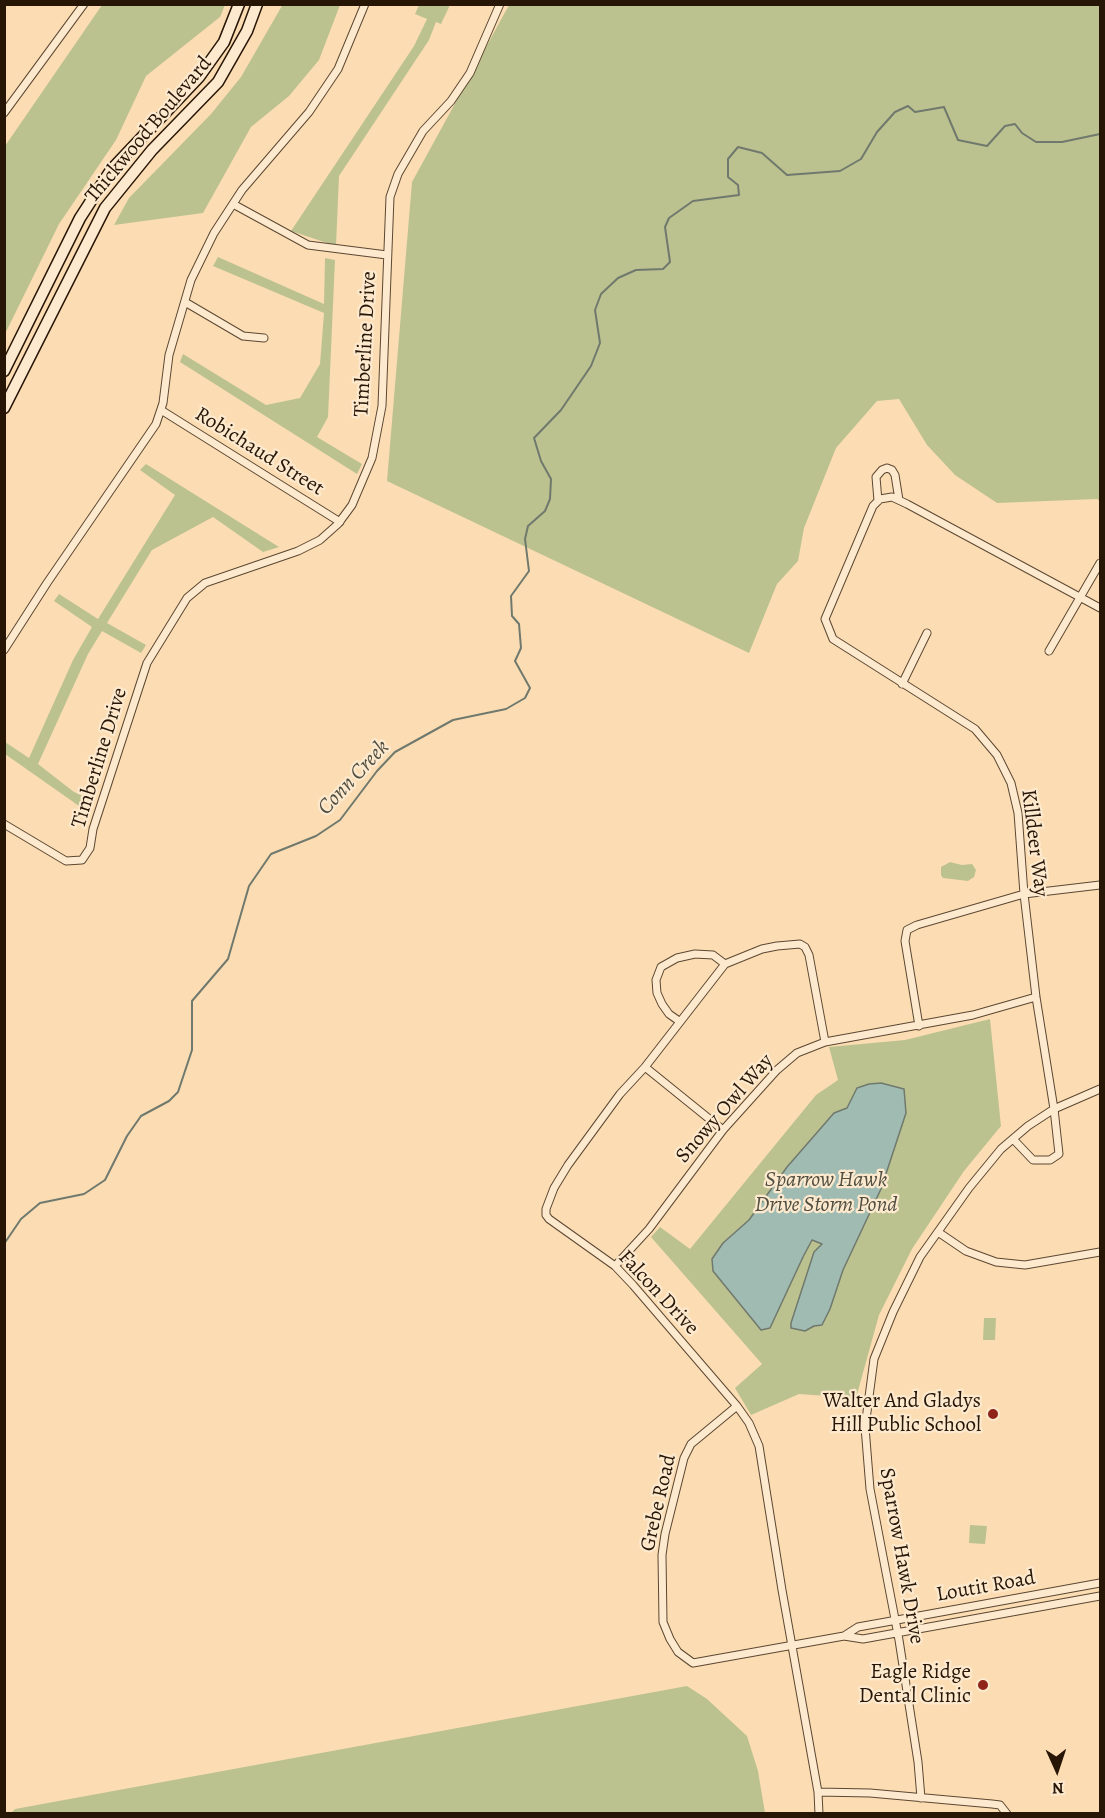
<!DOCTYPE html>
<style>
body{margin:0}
#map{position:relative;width:1105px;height:1818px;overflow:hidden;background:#fcddb3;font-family:Alegreya,serif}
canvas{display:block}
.frame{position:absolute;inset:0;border:6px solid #271506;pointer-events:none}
.north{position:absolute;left:1027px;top:1740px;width:60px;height:60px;-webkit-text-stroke:4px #fde9ce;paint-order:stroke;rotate:177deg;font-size:16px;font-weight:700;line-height:24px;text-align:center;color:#271506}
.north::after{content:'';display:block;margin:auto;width:21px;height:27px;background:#271506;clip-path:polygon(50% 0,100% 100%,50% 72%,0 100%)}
</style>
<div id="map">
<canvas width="1105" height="1818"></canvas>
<div class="frame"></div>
<div class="north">N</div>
</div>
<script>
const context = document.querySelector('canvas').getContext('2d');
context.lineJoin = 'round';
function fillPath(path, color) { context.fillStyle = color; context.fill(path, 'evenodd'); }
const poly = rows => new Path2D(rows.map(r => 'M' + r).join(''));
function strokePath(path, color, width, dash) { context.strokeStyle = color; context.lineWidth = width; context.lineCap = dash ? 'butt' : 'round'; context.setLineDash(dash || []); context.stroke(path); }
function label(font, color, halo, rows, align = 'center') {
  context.font = font + ' Alegreya,serif'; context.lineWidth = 4.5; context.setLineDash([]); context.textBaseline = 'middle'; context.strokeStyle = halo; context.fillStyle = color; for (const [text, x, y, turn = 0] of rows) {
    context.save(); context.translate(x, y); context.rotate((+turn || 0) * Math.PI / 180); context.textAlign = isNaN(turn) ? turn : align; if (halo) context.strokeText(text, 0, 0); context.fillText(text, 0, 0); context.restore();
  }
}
fillPath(poly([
 [283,4,340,5,319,60,289,96,251,127,203,213,114,225,129,198,211,114,241,77],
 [102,5,225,5,220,17,146,76,116,140,59,224,5,334,5,146],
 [419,5,450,5,441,24,436,22,429,40,339,176,336,246,291,231,414,46,427,19,415,14],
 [509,5,1100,5,1100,501,1097,499,997,503,955,475,927,445,899,399,877,401,836,448,804,528,798,561,777,584,749,653,387,481,412,182],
 [218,257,324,304,325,258,335,260,328,417,317,437,362,464,357,474,180,362,183,354,266,405,300,398,320,364,324,313,213,266],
 [146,464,279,547,263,552,213,517,152,550,107,623,146,645,141,653,102,631,88,654,38,764,74,792,94,801,89,813,5,754,5,742,29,758,73,660,92,627,54,601,59,594,98,619,175,495,140,470],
 [950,862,962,865,972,864,976,870,974,877,968,881,943,878,941,875,941,867],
 [990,1019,1001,1126,964,1171,912,1249,879,1315,856,1398,799,1394,751,1415,735,1388,762,1364,651,1237,660,1227,690,1249,816,1095,838,1080,829,1047,905,1040],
 [984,1318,996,1318,995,1340,983,1340],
 [970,1525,987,1526,985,1544,969,1543],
 [687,1686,707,1699,747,1736,758,1771,765,1813,11,1813,15,1809]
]), '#bcc28f');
const water = poly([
 [881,1083,904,1089,906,1113,881,1189,843,1270,830,1309,822,1325,814,1326,805,1331,791,1328,791,1323,814,1252,822,1244,812,1240,803,1257,770,1328,761,1330,713,1271,712,1259,723,1243,749,1220,787,1167,834,1113,847,1108,857,1088,869,1084,881,1083]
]);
fillPath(water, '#a0bbb2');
strokePath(water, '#70796d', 1.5);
strokePath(poly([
 [4,1244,21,1219,40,1203,84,1194,105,1180,127,1136,141,1116,169,1101,178,1092,192,1050,192,1001,228,959,249,886,271,854,316,836,340,820,377,771,395,752,453,720,506,709,525,698,530,688,515,661,521,648,519,624,512,616,511,596,529,571,525,539,528,526,545,511,550,499,551,479,541,461,534,438,561,410,591,366,600,343,595,310,601,294,618,278,636,270,663,269,670,262,665,227,669,218,693,201,739,195,738,185,728,177,728,159,738,147,762,153,787,175,840,171,861,159,877,132,895,112,908,106,915,112,944,107,958,140,987,146,1005,126,1015,124,1022,133,1036,142,1062,142,1100,134]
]), '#70796d', 2);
const street = poly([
 [4,113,84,4],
 [233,204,308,245,387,255],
 [185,302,243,336,264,338],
 [161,410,340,522],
 [878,501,876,477,882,470,887,468,892,470,895,475,899,500],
 [4,650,47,583,156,424,163,403,169,355,191,280,214,233,242,190,309,112,338,69,365,4],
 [1049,651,1100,563],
 [902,684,927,633],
 [4,824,66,861,82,860,90,848,93,829,147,663,187,598,205,583,298,551,320,540,338,524,352,505,372,458,382,406,390,197,398,174,423,131,451,101,470,73,500,4],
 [679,1021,669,1014,662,1004,657,993,656,980,661,967,677,958,695,954,713,955,725,964],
 [919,1026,905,941,907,930,917,925,1024,894,1100,885],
 [645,1067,723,1130],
 [1013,1139,1033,1160,1050,1160,1059,1154,1054,1109,1036,997,1024,894,1018,813,1011,783,997,755,975,729,833,639,825,619,873,506,880,499,892,497,907,504,1100,608],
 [938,1232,966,1251,996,1262,1025,1265,1100,1252],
 [615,1266,649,1229,723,1130,777,1070,797,1053,825,1042,973,1015,1036,997],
 [737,1406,691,1444,684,1458,665,1534,662,1555,663,1622,670,1639,678,1652,693,1663,844,1636,863,1639,1100,1596],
 [844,1636,858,1627,886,1622,1100,1583],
 [818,1792,870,1793,992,1804,1000,1805,1007,1814],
 [921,1798,918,1762,899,1640,870,1489,865,1427,874,1359,893,1312,920,1257,969,1188,1001,1149,1028,1126,1054,1109,1100,1089],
 [819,1814,818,1792,782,1590,759,1446,749,1423,737,1406,633,1285,615,1266,549,1219,546,1215,546,1209,554,1188,568,1165,620,1094,645,1067,725,964,762,949,777,946,800,944,805,947,809,955,825,1042]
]);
const secondary = poly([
 [4,371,80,218,111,170,199,77,224,42,239,4],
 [4,408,105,208,152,150,218,82,247,31,257,4]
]);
strokePath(street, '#5c4731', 9);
strokePath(secondary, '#271506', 13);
strokePath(street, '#fde9ce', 7);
strokePath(secondary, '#fde9ce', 10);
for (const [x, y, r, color] of [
 [993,1414,6,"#8f2418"],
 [983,1685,6,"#8f2418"]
]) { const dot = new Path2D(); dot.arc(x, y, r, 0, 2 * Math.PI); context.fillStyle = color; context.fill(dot); strokePath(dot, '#fde9ce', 2); }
label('21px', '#271506', '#fde9ce', [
 ["Thickwood Boulevard",149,130,-50],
 ["Timberline Drive",366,344,-87],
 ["Robichaud Street",259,452,32],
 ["Timberline Drive",100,758,-73],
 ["Killdeer Way",1034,843,83],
 ["Snowy Owl Way",725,1109,-49],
 ["Falcon Drive",658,1293,47],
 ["Grebe Road",659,1503,-77],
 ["Sparrow Hawk Drive",901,1556,80],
 ["Loutit Road",986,1587,-10]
]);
label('21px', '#271506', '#fde9ce', [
 ["Walter And Gladys",981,1402],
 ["Hill Public School",981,1426],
 ["Eagle Ridge",971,1673],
 ["Dental Clinic",971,1697]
], 'right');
label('italic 22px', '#514f42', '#fde9ce', [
 ["Conn Creek",354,778,-47],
 ["Sparrow Hawk",826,1181],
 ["Drive Storm Pond",826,1206]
]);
</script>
